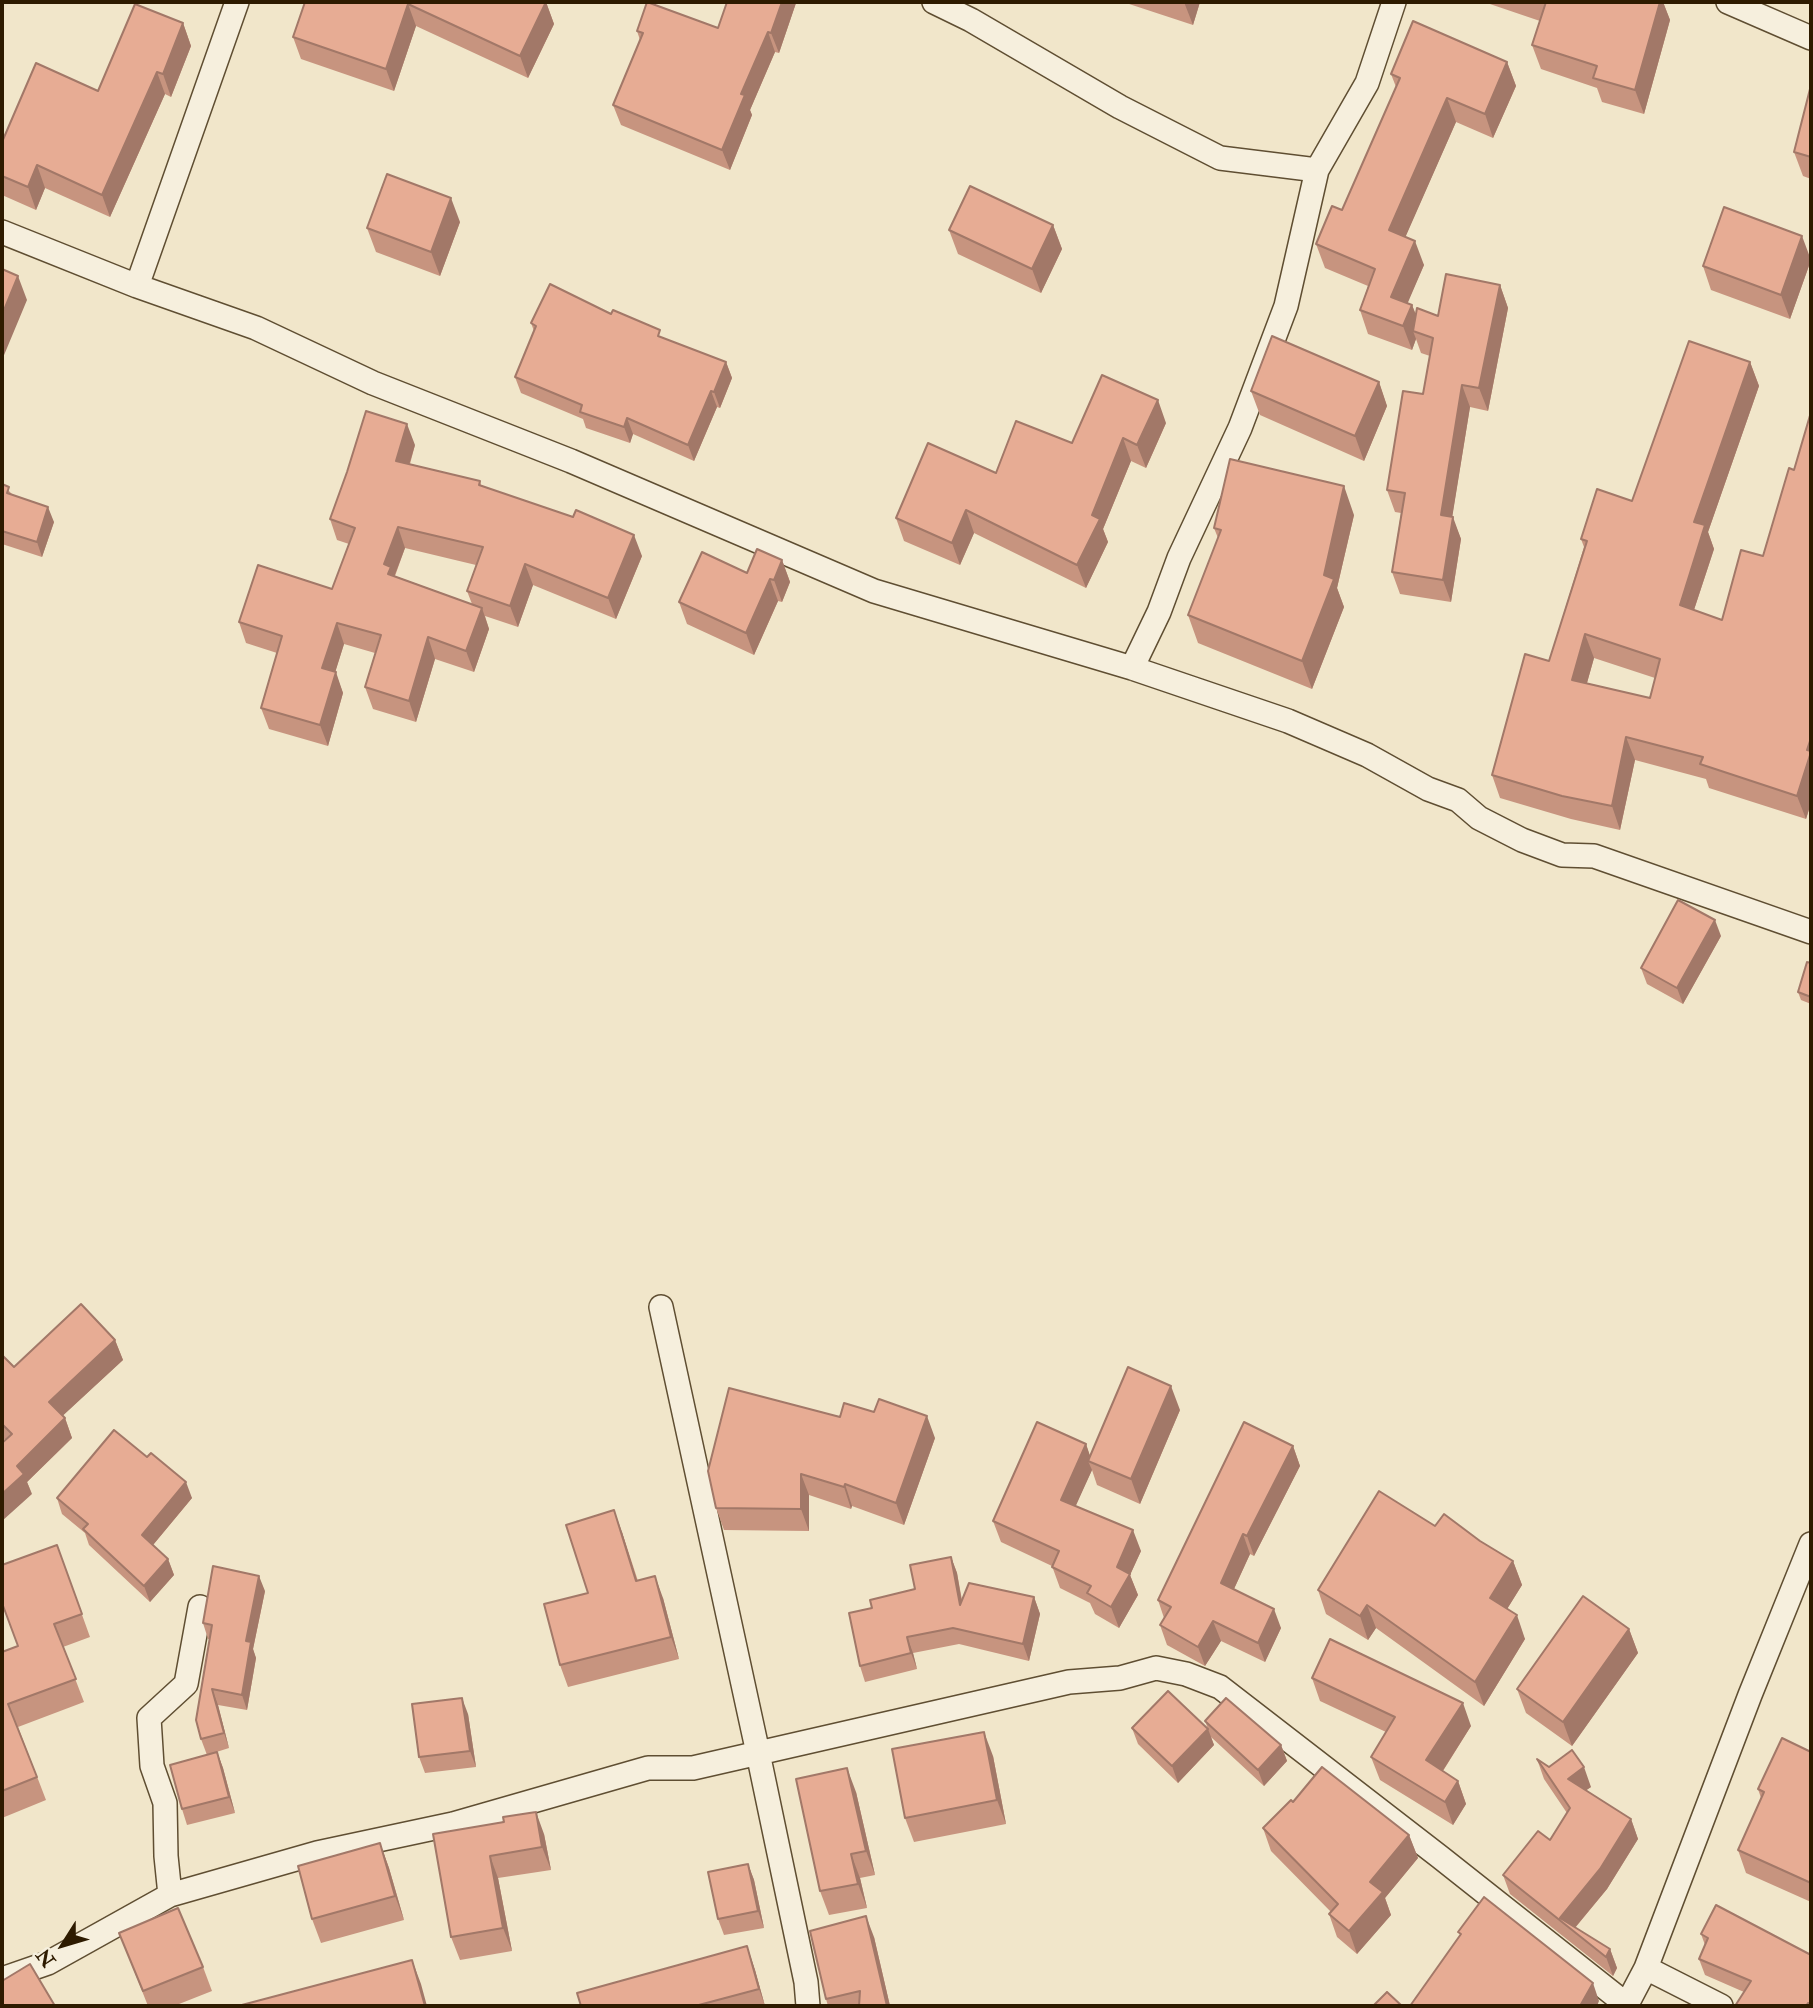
<!DOCTYPE html>
<style>
body{margin:0}
#map{position:relative;width:1813px;height:2008px;overflow:hidden;background:#f1e6ca;font-family:"IM FELL Double Pica",serif}
canvas{display:block}
.frame{position:absolute;inset:0;border:4px solid #2e1b00;pointer-events:none}
.north{position:absolute;left:28px;top:1910px;width:70px;height:70px;-webkit-text-stroke:5px #f6efdd;paint-order:stroke;rotate:233deg;font-size:19px;font-weight:700;line-height:28px;text-align:center;color:#2e1b00}
.north::after{content:'';display:block;margin:auto;width:24px;height:32px;background:#2e1b00;clip-path:polygon(50% 0,100% 100%,50% 72%,0 100%)}
</style>
<div id="map">
<canvas width="1813" height="2008"></canvas>
<div class="frame"></div>
<div class="north">N</div>
</div>
<script>
const context = document.querySelector('canvas').getContext('2d');
context.lineJoin = 'round';
const poly = rows => new Path2D(rows.map(r => 'M' + r).join(''));
function strokePath(path, color, width, dash) { context.strokeStyle = color; context.lineWidth = width; context.lineCap = dash ? 'butt' : 'round'; context.setLineDash(dash || []); context.stroke(path); }
function fillPath(path, color) { context.fillStyle = color; context.fill(path, 'evenodd'); }
const street = poly([
 [934,2,971,20,1120,107,1220,158,1317,170],
 [1728,2,1811,38],
 [2,232,137,286,256,328,373,383,571,461,874,591,1132,668,1288,721,1367,755,1428,789,1458,800,1479,818,1522,840,1562,855,1594,856,1811,932],
 [137,286,237,2],
 [1132,668,1159,612,1179,558,1240,428,1286,306,1317,170,1367,83,1394,2],
 [661,1307,758,1753,806,1982,808,2006],
 [170,1895,166,1856,165,1803,152,1766,149,1718,186,1684,200,1607],
 [1646,1968,1721,2006],
 [2,1979,48,1963,170,1895,317,1853,453,1824,648,1768,693,1768,1069,1682,1120,1678,1156,1668,1186,1674,1220,1687,1440,1857,1627,2005],
 [1626,2006,1646,1968,1750,1695,1811,1544]
]);
strokePath(street, '#5f4e32', 26);
strokePath(street, '#f6efdd', 23);
fillPath(poly([
 [305,2,546,2,554,24,528,78,416,26,394,91,301,59,293,37],
 [1123,2,1200,2,1193,25],
 [1484,2,1663,2,1670,20,1644,114,1602,102,1597,88,1541,69,1532,45,1540,21],
 [796,3,779,53,775,52,750,110,752,115,730,170,621,125,613,105,640,40,637,31,718,28],
 [183,23,191,46,171,97,165,94,110,217,45,188,36,210,2,195,2,142,98,91],
 [1507,62,1516,86,1493,138,1456,122,1405,237,1424,265,1407,303,1412,305,1416,315,1438,316,1500,285,1508,308,1488,411,1470,407,1452,517,1461,539,1451,602,1400,594,1392,572,1401,513,1395,512,1387,490,1423,394,1430,356,1421,353,1416,339,1412,350,1368,334,1360,310,1368,286,1325,268,1316,244,1342,210,1396,87,1391,74],
 [1811,85,1811,179,1803,176,1794,152],
 [460,222,440,276,376,252,367,228],
 [1053,225,1062,249,1041,293,958,254,949,230],
 [1811,260,1790,319,1711,290,1703,266],
 [531,323,663,338,726,362,732,378,720,408,717,407,694,461,633,434,630,443,586,428,583,419,521,393,515,377,534,331],
 [1750,362,1759,386,1708,532,1714,549,1694,610,1722,620,1763,556,1794,470,1811,412,1811,803,1806,819,1709,788,1706,779,1635,760,1620,830,1571,819,1500,798,1492,775,1549,661,1584,547,1581,539,1632,501],
 [1594,658,1655,678,1650,698,1587,683],
 [1379,382,1387,406,1364,461,1260,415,1251,391],
 [1166,423,1146,468,1131,461,1103,529,1108,542,1086,588,974,533,960,565,904,541,896,518,1072,443],
 [415,445,410,464,480,481,481,485,642,556,616,619,533,585,518,627,485,616,489,629,474,672,435,659,416,722,373,709,365,687,375,653,344,644,335,672,343,693,328,746,269,729,261,708,277,653,246,643,239,622,332,589,349,544,337,540,330,519],
 [405,548,476,565,467,591,472,604,395,576],
 [2,484,12,494,54,522,42,557,2,544],
 [1354,515,1337,588,1344,607,1312,689,1198,643,1188,615,1218,538,1214,528],
 [782,560,790,582,782,602,778,601,754,655,687,624,679,602,747,573],
 [1721,936,1683,1004,1647,984,1641,968],
 [1811,963,1811,1004,1801,1000,1798,992],
 [115,1340,123,1360,62,1416,65,1418,72,1438,27,1482,32,1494,5,1440,2,1436,2,1355,14,1367],
 [1180,1410,1140,1504,1097,1485,1092,1470,1075,1506,1141,1551,1130,1575,1138,1595,1119,1628,1095,1614,1090,1603,1060,1588,1052,1566,1001,1542,993,1521,1086,1444,1090,1456],
 [840,1417,935,1438,904,1525,852,1506,851,1509,809,1495,809,1531,724,1530,716,1508],
 [1293,1446,1300,1466,1254,1556,1250,1554,1234,1589,1281,1628,1265,1662,1221,1641,1205,1666,1167,1645,1160,1625,1164,1618,1158,1600],
 [147,1457,192,1498,153,1545,168,1559,174,1575,150,1602,89,1545,85,1533,62,1514,57,1498],
 [1435,1526,1480,1541,1513,1561,1522,1585,1507,1609,1525,1639,1484,1706,1376,1628,1368,1640,1326,1614,1318,1590],
 [622,1532,638,1581,663,1598,679,1659,568,1687,560,1665,588,1593],
 [57,1545,90,1637,63,1647,84,1702,18,1727,46,1800,2,1818,2,1652,18,1646],
 [951,1557,957,1573,962,1600,1034,1597,1040,1614,1029,1661,959,1644,913,1653,917,1669,865,1682,860,1666,872,1608,915,1589],
 [265,1591,253,1649,256,1658,247,1710,218,1705,229,1748,207,1755,201,1739,210,1639,208,1639,203,1623],
 [1629,1629,1638,1653,1572,1746,1526,1713,1517,1689],
 [1312,1678,1471,1726,1443,1771,1458,1781,1466,1804,1453,1825,1380,1780,1371,1757,1386,1732,1320,1701],
 [468,1714,476,1767,425,1773,419,1757],
 [1205,1721,1281,1745,1287,1761,1264,1786,1211,1737,1214,1745,1178,1783,1138,1744,1132,1728,1208,1729],
 [217,1752,223,1768,235,1813,187,1825,182,1809],
 [1811,1752,1811,1902,1746,1873,1738,1850,1761,1798,1758,1789],
 [993,1756,1006,1824,914,1842,905,1818],
 [1537,1759,1549,1767,1591,1787,1586,1790,1631,1819,1638,1839,1607,1889,1575,1928,1610,1949,1617,1968,1613,1976,1510,1894,1503,1875,1550,1840,1567,1813,1544,1779],
 [856,1792,875,1875,860,1878,867,1908,829,1915,820,1891],
 [1293,1802,1409,1835,1418,1858,1385,1898,1391,1915,1357,1954,1337,1937,1329,1914,1331,1912,1271,1851,1263,1828],
 [433,1834,544,1834,551,1870,498,1878,512,1951,460,1960,451,1937],
 [380,1843,389,1868,404,1920,321,1943,312,1919],
 [748,1864,754,1880,764,1928,724,1935,718,1919],
 [119,1933,203,1967,212,1991,174,2006,148,2006],
 [1701,1934,1811,1955,1811,2006,1735,2006,1744,1992,1705,1975,1699,1959,1705,1945],
 [874,1937,890,2006,828,2006,826,1999],
 [747,1946,755,1970,765,2006,581,2006]
]), '#c7947f');
fillPath(poly([
 [546,2,554,24,528,78,520,56],
 [782,2,796,3,779,53,771,33],
 [1184,2,1200,2,1193,25],
 [1660,2,1663,2,1670,20,1644,114,1635,90],
 [408,4,416,26,394,91,386,69],
 [183,23,191,46,171,97,163,74],
 [768,32,775,52,750,110,752,115,730,170,722,150,741,94],
 [1507,62,1516,86,1493,138,1485,114],
 [157,72,165,94,110,217,102,195],
 [1447,98,1456,122,1398,254,1389,230],
 [37,165,45,188,36,210,28,187],
 [451,198,460,222,440,276,431,252],
 [1053,225,1062,249,1041,293,1032,269],
 [1802,236,1811,260,1790,319,1781,295],
 [1415,241,1424,265,1400,321,1391,297],
 [18,276,27,300,2,360,2,315],
 [1500,285,1508,308,1488,411,1479,388],
 [1412,305,1421,328,1413,331,1416,339,1412,350,1403,326],
 [726,362,732,378,720,408,714,392],
 [1750,362,1759,386,1708,532,1714,549,1688,628,1680,605,1694,522],
 [1379,382,1387,406,1364,461,1355,436],
 [1462,385,1470,407,1449,537,1441,515],
 [711,391,717,407,694,461,688,445],
 [1158,400,1166,423,1146,468,1137,445],
 [627,418,633,434,630,443,624,427],
 [407,424,415,445,404,482,396,461],
 [1123,438,1131,461,1103,529,1108,542,1086,588,1077,565,1092,515],
 [1344,486,1354,515,1337,588,1344,607,1312,689,1302,661,1324,575],
 [48,507,54,522,42,557,37,542],
 [966,510,974,533,960,565,952,543],
 [1453,517,1461,539,1451,602,1443,580],
 [398,527,405,548,394,577,396,595,384,564],
 [634,535,642,556,616,619,608,598],
 [782,560,790,582,782,602,774,580],
 [525,564,533,585,518,627,510,606],
 [770,579,778,601,754,655,746,633],
 [482,608,489,629,474,672,466,651],
 [337,623,344,644,330,689,322,668],
 [1585,634,1594,658,1581,704,1572,680],
 [428,637,435,659,416,722,409,701],
 [336,672,343,693,328,746,320,725],
 [1626,737,1635,760,1620,830,1612,806],
 [1811,738,1811,803,1806,819,1797,796,1807,750],
 [1715,920,1721,936,1683,1004,1677,988],
 [115,1340,123,1360,56,1422,49,1402],
 [1171,1386,1180,1410,1140,1504,1131,1479],
 [927,1416,935,1438,904,1525,896,1503],
 [65,1418,72,1438,27,1482,32,1494,2,1521,2,1494,17,1466],
 [1086,1444,1092,1462,1088,1461,1092,1470,1069,1521,1061,1500],
 [1293,1446,1300,1466,1254,1556,1247,1536],
 [801,1474,809,1495,809,1531,801,1509],
 [186,1482,192,1498,148,1551,142,1535],
 [845,1484,852,1506,851,1509,844,1487],
 [614,1510,622,1532,644,1603,636,1581],
 [1133,1530,1141,1551,1130,1575,1138,1595,1119,1628,1111,1607,1117,1567],
 [1243,1534,1250,1554,1228,1602,1221,1583],
 [951,1557,957,1573,965,1621,960,1605],
 [168,1559,174,1575,150,1602,144,1586],
 [1513,1561,1522,1585,1499,1622,1490,1598],
 [259,1576,265,1591,253,1649,256,1658,247,1710,242,1695,246,1641],
 [655,1576,663,1598,679,1659,671,1637],
 [1034,1597,1040,1614,1029,1661,1023,1644],
 [1367,1605,1376,1628,1368,1640,1360,1616],
 [1274,1609,1281,1628,1265,1662,1258,1643],
 [1517,1615,1525,1639,1484,1706,1475,1682],
 [1213,1621,1221,1641,1205,1666,1198,1647],
 [1629,1629,1638,1653,1572,1746,1563,1722],
 [907,1637,913,1653,917,1669,911,1653],
 [212,1689,218,1705,229,1748,224,1733],
 [462,1698,468,1714,476,1767,470,1751],
 [1463,1703,1471,1726,1435,1783,1426,1760],
 [1208,1729,1214,1745,1178,1783,1172,1766],
 [984,1732,993,1756,1006,1824,997,1800],
 [1281,1745,1287,1761,1264,1786,1258,1770],
 [217,1752,223,1768,235,1813,229,1797],
 [1584,1767,1591,1787,1575,1798,1568,1779],
 [847,1768,856,1792,875,1875,866,1851],
 [1458,1781,1466,1804,1453,1825,1445,1802],
 [536,1812,544,1834,551,1870,542,1847],
 [1631,1819,1638,1839,1607,1889,1573,1930,1560,1918],
 [1409,1835,1418,1858,1385,1898,1391,1915,1357,1954,1349,1931,1370,1882],
 [380,1843,389,1868,404,1920,395,1896],
 [851,1854,860,1878,867,1908,858,1884],
 [490,1856,498,1878,512,1951,503,1928],
 [748,1864,754,1880,764,1928,758,1911],
 [866,1916,874,1937,890,2006,887,2006],
 [747,1946,755,1970,765,2006,759,1989],
 [1610,1949,1617,1968,1613,1976,1606,1957],
 [412,1960,421,1984,427,2006,425,2006],
 [1593,1983,1599,2001,1597,2006,1580,2006]
]), '#a27868');
const building = poly([
 [305,2,546,2,520,56,408,4,386,69,293,37,305,2],
 [647,2,718,28,727,2,782,2,771,33,768,32,741,94,745,95,722,150,613,105,643,33,637,31,647,2],
 [1545,2,1660,2,1635,90,1593,78,1597,66,1532,45,1546,2,1545,2],
 [135,4,183,23,163,74,157,72,102,195,37,165,28,187,2,176,2,142,36,63,98,91,135,4],
 [1413,21,1507,62,1485,114,1447,98,1389,230,1415,241,1391,297,1412,305,1403,326,1360,310,1375,269,1316,244,1332,206,1342,210,1400,78,1391,74,1413,21],
 [1811,85,1811,157,1794,152,1811,85],
 [387,174,451,198,431,252,367,228,387,174],
 [970,186,1053,225,1032,269,949,230,970,186],
 [1724,207,1802,236,1781,295,1703,266,1724,207],
 [2,269,18,276,2,315,2,269],
 [1446,274,1500,285,1479,388,1462,385,1441,515,1453,517,1443,580,1392,572,1405,493,1387,490,1403,391,1423,394,1433,338,1413,331,1417,308,1438,316,1446,274],
 [550,284,611,314,613,310,660,330,658,336,726,362,714,392,711,391,688,445,627,418,624,427,580,412,582,405,515,377,536,326,531,323,550,284],
 [1272,336,1379,382,1355,436,1251,391,1272,336],
 [1689,341,1750,362,1694,522,1705,525,1680,605,1722,620,1741,550,1763,556,1789,468,1794,470,1811,412,1811,738,1807,750,1811,751,1811,752,1797,796,1700,764,1703,757,1626,737,1612,806,1562,796,1492,775,1525,654,1549,661,1587,541,1581,539,1597,489,1632,501,1689,341],
 [1585,634,1660,659,1650,698,1572,680,1585,634],
 [1102,375,1158,400,1137,445,1123,438,1092,515,1100,519,1077,565,966,510,952,543,896,518,928,443,996,473,1016,421,1072,443,1102,375],
 [366,411,407,424,396,461,480,481,479,485,573,517,576,510,634,535,608,598,525,564,510,606,467,591,483,547,398,527,384,564,391,567,388,574,482,608,466,651,428,637,409,701,365,687,381,635,337,623,322,668,336,672,320,725,261,708,282,636,239,622,258,565,332,589,355,528,330,519,347,472,366,411],
 [1230,459,1344,486,1324,575,1334,579,1302,661,1188,615,1221,530,1214,528,1230,459],
 [2,484,9,487,7,493,48,507,37,542,2,531,2,484],
 [757,549,782,560,774,580,770,579,746,633,679,602,702,552,747,573,757,549],
 [1678,900,1715,920,1677,988,1641,968,1678,900],
 [1807,962,1811,963,1811,997,1798,992,1807,962],
 [81,1304,115,1340,49,1402,65,1418,17,1466,24,1474,2,1494,2,1443,12,1434,2,1424,2,1355,14,1367,81,1304],
 [1128,1367,1171,1386,1131,1479,1088,1461,1128,1367],
 [729,1388,840,1417,844,1403,874,1412,879,1399,927,1416,896,1503,845,1484,844,1487,801,1474,801,1509,716,1508,708,1471,729,1388],
 [1037,1422,1086,1444,1061,1500,1133,1530,1117,1567,1130,1574,1111,1607,1087,1593,1091,1586,1052,1567,1059,1551,993,1521,1037,1422],
 [1244,1422,1293,1446,1247,1536,1243,1534,1221,1583,1274,1609,1258,1643,1213,1621,1198,1647,1160,1625,1171,1607,1158,1600,1244,1422],
 [114,1430,147,1457,151,1453,186,1482,142,1535,168,1559,144,1586,83,1529,88,1524,57,1498,114,1430],
 [1379,1491,1435,1526,1444,1514,1480,1541,1513,1561,1490,1598,1517,1615,1475,1682,1367,1605,1360,1616,1318,1590,1379,1491],
 [614,1510,636,1581,655,1576,671,1637,560,1665,544,1604,588,1593,566,1525,614,1510],
 [57,1545,82,1614,54,1624,76,1679,8,1704,37,1777,2,1791,2,1652,18,1646,2,1603,2,1565,57,1545],
 [951,1557,960,1605,969,1583,1034,1597,1023,1644,953,1628,907,1637,911,1653,860,1666,849,1613,872,1608,870,1600,915,1589,910,1565,951,1557],
 [213,1566,259,1576,246,1641,251,1642,242,1695,212,1689,224,1733,201,1739,196,1720,212,1625,203,1623,213,1566],
 [1583,1596,1629,1629,1563,1722,1517,1689,1583,1596],
 [1330,1639,1463,1703,1426,1760,1458,1781,1445,1802,1371,1757,1395,1717,1312,1678,1330,1639],
 [1168,1691,1208,1729,1172,1766,1132,1728,1168,1691],
 [462,1698,470,1751,419,1757,412,1704,462,1698],
 [1226,1698,1281,1745,1258,1770,1205,1721,1226,1698],
 [984,1732,997,1800,905,1818,892,1749,984,1732],
 [1782,1738,1811,1752,1811,1883,1738,1850,1764,1792,1758,1789,1782,1738],
 [1572,1750,1584,1767,1568,1779,1631,1819,1600,1869,1560,1918,1610,1949,1606,1957,1503,1875,1538,1831,1550,1840,1570,1808,1537,1759,1549,1767,1572,1750],
 [217,1752,229,1797,182,1809,170,1765,217,1752],
 [1322,1767,1409,1835,1370,1882,1383,1892,1349,1931,1329,1914,1338,1904,1263,1828,1291,1800,1293,1802,1322,1767],
 [847,1768,866,1851,851,1854,858,1884,820,1891,796,1779,847,1768],
 [536,1812,542,1847,490,1856,503,1928,451,1937,433,1834,504,1822,503,1817,536,1812],
 [380,1843,395,1896,312,1919,298,1866,380,1843],
 [748,1864,758,1911,718,1919,708,1872,748,1864],
 [1484,1897,1593,1983,1580,2006,1410,2006,1461,1934,1458,1932,1484,1897],
 [1716,1905,1811,1955,1811,2004,1808,2003,1806,2006,1735,2006,1751,1981,1699,1959,1708,1938,1701,1934,1716,1905],
 [178,1908,203,1967,143,1991,119,1933,178,1908],
 [866,1916,887,2006,859,2006,860,1991,826,1999,810,1931,866,1916],
 [747,1946,759,1989,695,2006,581,2006,577,1993,747,1946],
 [412,1960,425,2006,238,2006,412,1960],
 [30,1964,55,2006,2,2006,2,1981,30,1964],
 [1387,1992,1402,2006,1373,2006,1387,1992]
]);
fillPath(building, '#e7ac94');
strokePath(building, '#a27868', 2);
</script>
